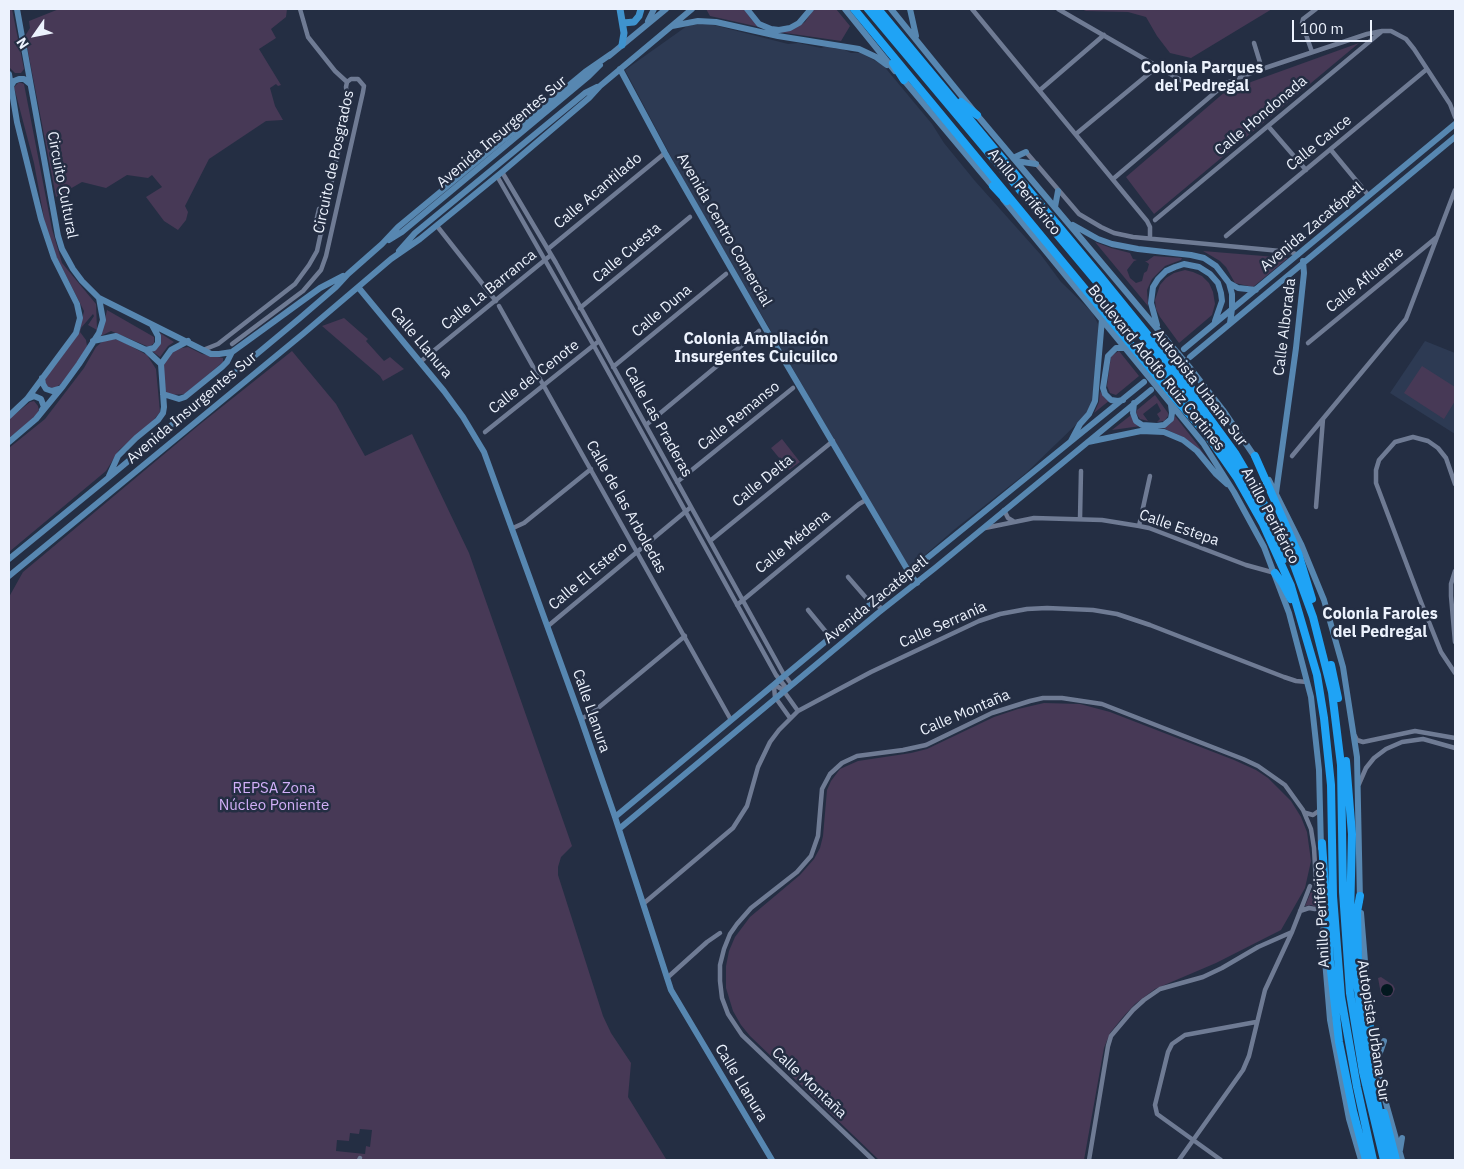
<!DOCTYPE html>
<meta charset="utf-8">
<style>
body{margin:0}
#map{position:relative;width:1464px;height:1169px;overflow:hidden;background:#242e43;font-family:"IBM Plex Sans",sans-serif}
canvas{display:block}
.frame{position:absolute;inset:0;border:10px solid #ecf2fd;pointer-events:none}
.north{position:absolute;left:10px;top:10px;width:50px;height:50px;-webkit-text-stroke:4px #242e43;paint-order:stroke;rotate:237deg;font-size:14px;font-weight:700;line-height:20px;text-align:center;color:#ecf2fd}
.north::after{content:'';display:block;margin:auto;width:18px;height:22px;background:#ecf2fd;clip-path:polygon(50% 0,100% 100%,50% 72%,0 100%)}
.scale{position:absolute;left:1292px;top:20px;width:80px;height:22px;box-sizing:border-box;border:2px solid #ecf2fd;border-top:0;padding-left:6px;font-size:15px;line-height:18px;white-space:nowrap;color:#ecf2fd;-webkit-text-stroke:4px #242e43;paint-order:stroke}
</style>
<div id="map">
<canvas width="1464" height="1169"></canvas>
<div class="frame"></div>
<div class="north">N</div>
<div class="scale">100 m</div>
</div>
<script>
const context = document.querySelector('canvas').getContext('2d');
context.lineJoin = 'round';
function fillPath(path, color) { context.fillStyle = color; context.fill(path, 'evenodd'); }
const poly = rows => new Path2D(rows.map(r => 'M' + r).join(''));
function strokePath(path, color, width, dash) { context.strokeStyle = color; context.lineWidth = width; context.lineCap = dash ? 'butt' : 'round'; context.setLineDash(dash || []); context.stroke(path); }
function label(font, color, halo, rows, align = 'center') {
  context.font = font + ' "IBM Plex Sans",sans-serif'; context.lineWidth = 5; context.setLineDash([]); context.textBaseline = 'middle'; context.strokeStyle = halo; context.fillStyle = color; for (const [text, x, y, turn = 0] of rows) {
    context.save(); context.translate(x, y); context.rotate((+turn || 0) * Math.PI / 180); context.textAlign = isNaN(turn) ? turn : align; if (halo) context.strokeText(text, 0, 0); context.fillText(text, 0, 0); context.restore();
  }
}
fillPath(poly([
 [706,23,788,44,798,43,821,48,828,46,836,49,841,48,851,53,861,53,883,65,932,124,944,143,975,181,1041,255,1061,282,1092,312,1098,324,1099,336,1092,401,1088,413,1026,473,955,529,910,568,907,565,686,185,625,70,687,26],
 [1425,341,1455,353,1455,434,1390,393]
]), '#2d3a53');
fillPath(poly([
 [9,9,12,9,24,69,21,73,15,73,10,68],
 [59,9,287,9,286,17,271,29,276,38,259,49,281,85,278,86,276,84,270,88,275,106,283,120,266,121,209,159,185,206,188,212,186,220,178,230,164,221,146,197,162,187,152,175,148,178,127,175,106,188,82,182,56,197,25,36,30,28,29,21],
 [706,9,744,9,752,20,768,29,710,16],
 [814,9,836,9,850,26,841,41,779,32,798,26,805,22],
 [1081,9,1272,9,1191,58,1170,53,1157,36,1146,17,1128,12,1086,11],
 [1359,43,1154,214,1126,177,1226,91],
 [19,82,24,84,52,229,62,263,96,304,97,328,97,330,88,325,94,316,93,314,81,328,80,332,86,340,87,346,80,359,62,383,55,388,48,387,44,380,79,333,84,311,57,258,46,229,34,163,14,87],
 [1095,242,1111,248,1130,253,1133,259,1137,260,1134,261,1127,270,1130,278,1136,283,1142,281,1144,273,1147,271,1149,264,1145,261,1147,261,1154,256,1182,258,1181,260,1165,266,1152,279,1147,290,1148,306],
 [1203,251,1288,258,1253,287,1235,283,1226,267,1220,261],
 [1185,270,1193,272,1202,276,1209,283,1213,292,1215,304,1212,315,1179,343,1160,317,1156,309,1155,300,1160,285,1166,278,1174,273],
 [107,310,154,337,154,343,149,347,111,331,101,336],
 [344,318,368,339,366,341,384,361,390,357,404,369,383,381,380,376,322,326],
 [160,333,174,342,168,346,160,357,152,351],
 [115,339,127,344,147,355,156,369,160,412,152,422,119,450,106,471,9,552,9,448,45,419,84,368,96,347,103,341],
 [188,347,202,354,223,358,223,362,185,394,170,395,165,391,162,366,168,357,176,349],
 [292,351,336,404,365,456,412,434,469,553,572,846,561,857,558,867,558,875,603,1016,611,1033,631,1063,628,1097,666,1159,664,1160,9,1160,9,597,23,572,199,425],
 [360,1129,372,1130,370,1147,366,1146,365,1154,336,1151,337,1140,349,1141,350,1133,359,1134],
 [1119,351,1139,376,1116,395,1110,393,1107,386,1111,356],
 [1422,366,1455,387,1455,401,1444,419,1404,393],
 [1100,391,1104,397,1110,400,1094,413,1099,402],
 [1155,395,1168,413,1168,416,1164,421,1157,422,1160,419,1157,414,1161,411,1157,403,1143,414,1148,421,1140,419,1136,413,1137,410],
 [34,401,38,406,39,411,33,419,9,438,9,419,30,402],
 [1131,415,1134,421,1141,426,1112,430],
 [1175,416,1197,444,1208,460,1185,438,1163,428,1171,423],
 [782,439,800,462,789,470,771,448],
 [1044,703,1080,704,1110,712,1234,760,1256,770,1268,778,1291,801,1301,817,1307,832,1311,861,1305,888,1281,930,1216,963,1155,989,1135,1004,1123,1017,1110,1033,1104,1048,1084,1160,879,1160,750,1036,741,1025,733,1011,726,988,726,966,729,951,735,937,750,917,800,875,814,859,820,848,823,836,827,790,831,781,840,769,858,761,911,753,927,749,994,717,1018,709],
 [1313,887,1316,889,1318,908,1311,905,1305,906],
 [1381,977,1393,985,1395,989,1393,994,1390,997,1385,997,1381,994,1378,978]
]), '#473956');
fillPath(poly([
 '1381 990a6 6 0 1 1 12 0a6 6 0 1 1-12 0Z'
]), '#03181f');
strokePath(poly([
 [1152,376,1181,352],
 [1157,384,1188,359]
]), '#424b5f', 6, [6, 3]);
strokePath(poly([
 [300,9,308,37,335,71,347,82],
 [972,9,1147,221,1150,227,1150,238],
 [1058,9,1193,87,1201,89,1226,83,1262,69,1367,34,1382,31,1391,31,1406,39,1414,49,1450,104,1455,117],
 [1254,43,1262,69],
 [1312,52,1302,23,1303,19,1316,9],
 [1040,90,1104,35],
 [1268,126,1306,170],
 [1076,134,1157,67],
 [1331,150,1369,196],
 [1026,152,1079,214,1101,227,1114,233,1133,237,1291,252,1298,255],
 [502,172,556,263,783,673,792,685],
 [497,176,594,346,776,675,787,689],
 [1113,179,1225,84],
 [1155,220,1381,32],
 [437,226,496,301],
 [321,234,315,226,319,209,326,205],
 [1226,236,1427,69],
 [548,249,665,153],
 [499,306,731,720],
 [580,308,690,217],
 [1308,343,1437,237],
 [203,350,218,344,295,284,309,265,317,251,320,237,348,105,346,87,347,82,351,79,358,79,364,86,363,92,326,256,321,270,303,291,232,344],
 [420,362,551,255],
 [613,367,726,274],
 [646,425,759,331],
 [485,432,599,341],
 [1292,456,1406,319,1455,190],
 [677,482,793,388],
 [1455,484,1446,458,1438,448,1428,441,1413,437,1395,442,1379,460,1376,470,1376,483,1421,602,1441,652,1455,673],
 [1316,507,1323,419],
 [1004,510,1008,518,1013,521],
 [1080,519,1081,471],
 [1139,526,1150,476],
 [513,528,524,523,591,469],
 [985,528,1034,518,1102,520,1139,526,1149,528,1246,565,1275,573],
 [710,541,833,441],
 [1455,571,1451,584,1451,596,1455,642],
 [848,577,868,600,883,609],
 [737,605,859,504,866,500],
 [808,610,831,638],
 [548,626,691,507],
 [775,685,783,690,798,711],
 [774,687,775,697,790,718],
 [581,719,592,713,685,636],
 [1355,736,1357,740,1363,742,1415,731,1455,738],
 [1359,784,1366,768,1374,758,1386,749,1402,742,1423,739,1455,748],
 [1306,813,1313,815,1320,810],
 [643,904,733,828,747,806,758,767,770,742,779,730,798,711,871,672,979,621,1000,614,1027,609,1047,608,1093,610,1117,614,1150,625,1284,677,1296,681,1307,682],
 [1300,911,1309,908,1315,909],
 [667,978,707,942,720,933],
 [359,1160,360,1158],
 [873,1160,742,1035,728,1014,722,998,720,981,720,965,724,949,730,934,737,924,751,908,797,872,811,856,818,836,822,789,830,774,842,763,857,756,903,750,926,745,992,713,1030,701,1043,698,1062,698,1102,704,1243,759,1258,766,1285,785,1303,810,1311,829,1314,848,1316,883,1320,894],
 [1089,1160,1108,1046,1111,1036,1133,1010,1144,1000,1160,989,1203,977,1222,968,1258,947,1292,932],
 [1179,1160,1243,1070,1249,1056,1265,990,1292,932,1310,886],
 [1221,1160,1157,1114,1155,1105,1168,1052,1172,1044,1185,1035,1256,1022]
]), '#6f7b94', 4.5);
strokePath(poly([
 [747,9,759,24,771,29,779,30,790,28,799,23,811,9],
 [845,9,895,71],
 [891,9,977,115,1191,369,1223,410,1257,460],
 [910,9,916,36],
 [648,21,654,9],
 [672,26,698,21,716,22,778,36,859,49,876,57,887,65],
 [609,56,666,9],
 [620,69,665,153,764,326,910,574,917,583],
 [9,74,17,122,41,219,54,258,77,304,80,318,76,333,27,399,9,416],
 [902,78,995,189],
 [11,86,14,81,19,79,24,79,30,84],
 [1013,158,1026,152],
 [1016,161,1036,164],
 [1003,199,1203,443,1234,492,1264,547,1289,613,1311,697,1319,770,1321,848],
 [1055,207,1058,191],
 [1073,225,1098,239,1112,244,1138,249,1191,255,1204,258,1216,266,1229,283,1232,294,1232,309,1230,323],
 [389,240,402,232,589,76,600,65],
 [399,251,415,233,585,93,597,87],
 [1229,283,1238,288,1256,290],
 [358,287,444,391,463,417,484,452,581,719,615,817,671,990,772,1160],
 [99,298,211,354,219,354,232,352,320,288,343,276],
 [1157,325,1151,303,1153,287,1158,279,1166,271,1175,267,1184,264,1199,267,1210,274,1218,283,1221,293,1222,301,1215,321],
 [93,341,116,336,146,350,161,364,164,407,163,413,158,420,136,438,118,456,109,476],
 [1184,349,1455,124],
 [146,350,154,348,158,343,158,336,152,325],
 [1190,357,1455,137],
 [161,364,171,350,188,341],
 [42,378,43,384,46,389,52,391,59,389],
 [163,394,179,399,185,397,222,367,227,362,232,352],
 [27,399,34,396,41,399,44,407,42,410],
 [1123,400,1118,401,1111,400,1105,394,1103,388,1108,356,1116,348,1124,348],
 [1134,403,1133,413,1136,421,1142,425,1157,426,1164,425,1171,419,1172,413,1171,405],
 [1071,441,1080,424,1089,414,1095,401,1102,319],
 [9,442,36,419,63,386,79,364,99,333,103,320,99,298,82,281,73,269,62,249,58,236,17,9],
 [1088,442,1141,431,1164,432,1183,440,1197,451,1216,474,1227,484],
 [1269,480,1301,544,1324,600,1343,667,1357,757,1360,901],
 [1276,493,1296,348,1304,273,1303,261],
 [9,559,108,478,300,318,336,287,348,274,382,244,398,227,585,72,611,54],
 [9,576,304,333,391,259,420,239,502,172,589,98,600,86,692,9],
 [615,817,873,602,1144,382],
 [619,829,878,613,935,568,1151,390],
 [1321,875,1325,960,1330,1020,1349,1119,1361,1160],
 [1361,913,1369,1010],
 [1370,1023,1380,1082,1402,1160],
 [1377,1061,1384,1041],
 [1400,1150,1402,1138]
]), '#5787b1', 6);
strokePath(poly([
 [620,9,624,33,622,45],
 [623,23,634,22,639,16,641,9]
]), '#3f93ce', 7);
strokePath(poly([
 [854,9,1174,397,1205,432,1237,478,1263,524,1291,586,1317,675,1324,718,1331,785,1333,896,1341,997,1357,1087,1373,1160],
 [868,9,1200,405,1235,453,1258,492,1294,565,1313,617,1332,692,1341,765,1343,892,1350,993,1363,1072,1384,1160],
 [878,9,1100,276,1195,393],
 [893,63,904,80],
 [961,102,977,115],
 [993,186,1007,201],
 [1163,369,1191,404,1226,451,1263,513],
 [1255,456,1298,553,1312,599],
 [1270,528,1284,559],
 [1275,573,1283,584,1291,599],
 [1331,665,1338,698],
 [1346,761,1352,834,1350,919,1352,947,1366,1048,1389,1160],
 [1322,843,1330,962,1339,1042,1353,1111,1366,1160],
 [1358,959,1357,912,1360,896],
 [1363,998,1370,1027],
 [1384,1113,1396,1160]
]), '#1fa3f5', 8);
label('15px', '#ecf2fd', '#242e43', [
 ["Calle Hondonada",1261,116,-40],
 ["Avenida Insurgentes Sur",502,132,-40],
 ["Calle Cauce",1319,143,-39],
 ["Circuito de Posgrados",334,162,-78],
 ["Circuito Cultural",62,185,79],
 ["Calle Acantilado",598,191,-40],
 ["Anillo Periférico",1024,192,51],
 ["Avenida Zacatépetl",1312,227,-40],
 ["Avenida Centro Comercial",724,230,60],
 ["Calle Cuesta",627,253,-40],
 ["Calle Afluente",1365,280,-39],
 ["Calle La Barranca",489,290,-39],
 ["Calle Duna",662,311,-40],
 ["Calle Alborada",1285,327,-83],
 ["Calle Llanura",421,343,50],
 ["Boulevard Adolfo Ruiz Cortines",1156,368,51],
 ["Calle del Cenote",534,377,-38],
 ["Autopista Urbana Sur",1200,388,52],
 ["Avenida Insurgentes Sur",192,408,-40],
 ["Calle Remanso",739,416,-39],
 ["Calle Las Praderas",658,422,61],
 ["Calle Delta",763,481,-39],
 ["Calle de las Arboledas",626,507,61],
 ["Anillo Periférico",1270,516,62],
 ["Calle Estepa",1179,528,19],
 ["Calle Médena",793,542,-39],
 ["Calle El Estero",588,576,-40],
 ["Avenida Zacatépetl",876,600,-39],
 ["Calle Serranía",943,625,-24],
 ["Calle Llanura",591,711,71],
 ["Calle Montaña",965,713,-23],
 ["Anillo Periférico",1322,915,-93],
 ["Autopista Urbana Sur",1373,1031,81],
 ["Calle Llanura",741,1083,59],
 ["Calle Montaña",809,1083,43]
]);
label('15px', '#d1aff8', '#242e43', [
 ["REPSA Zona",274,789],
 ["Núcleo Poniente",274,806]
]);
label('bold 16px', '#ecf2fd', '#242e43', [
 ["Colonia Parques",1202,68],
 ["del Pedregal",1202,86],
 ["Colonia Ampliación",756,339],
 ["Insurgentes Cuicuilco",756,357],
 ["Colonia Faroles",1380,614],
 ["del Pedregal",1380,632]
]);
</script>
